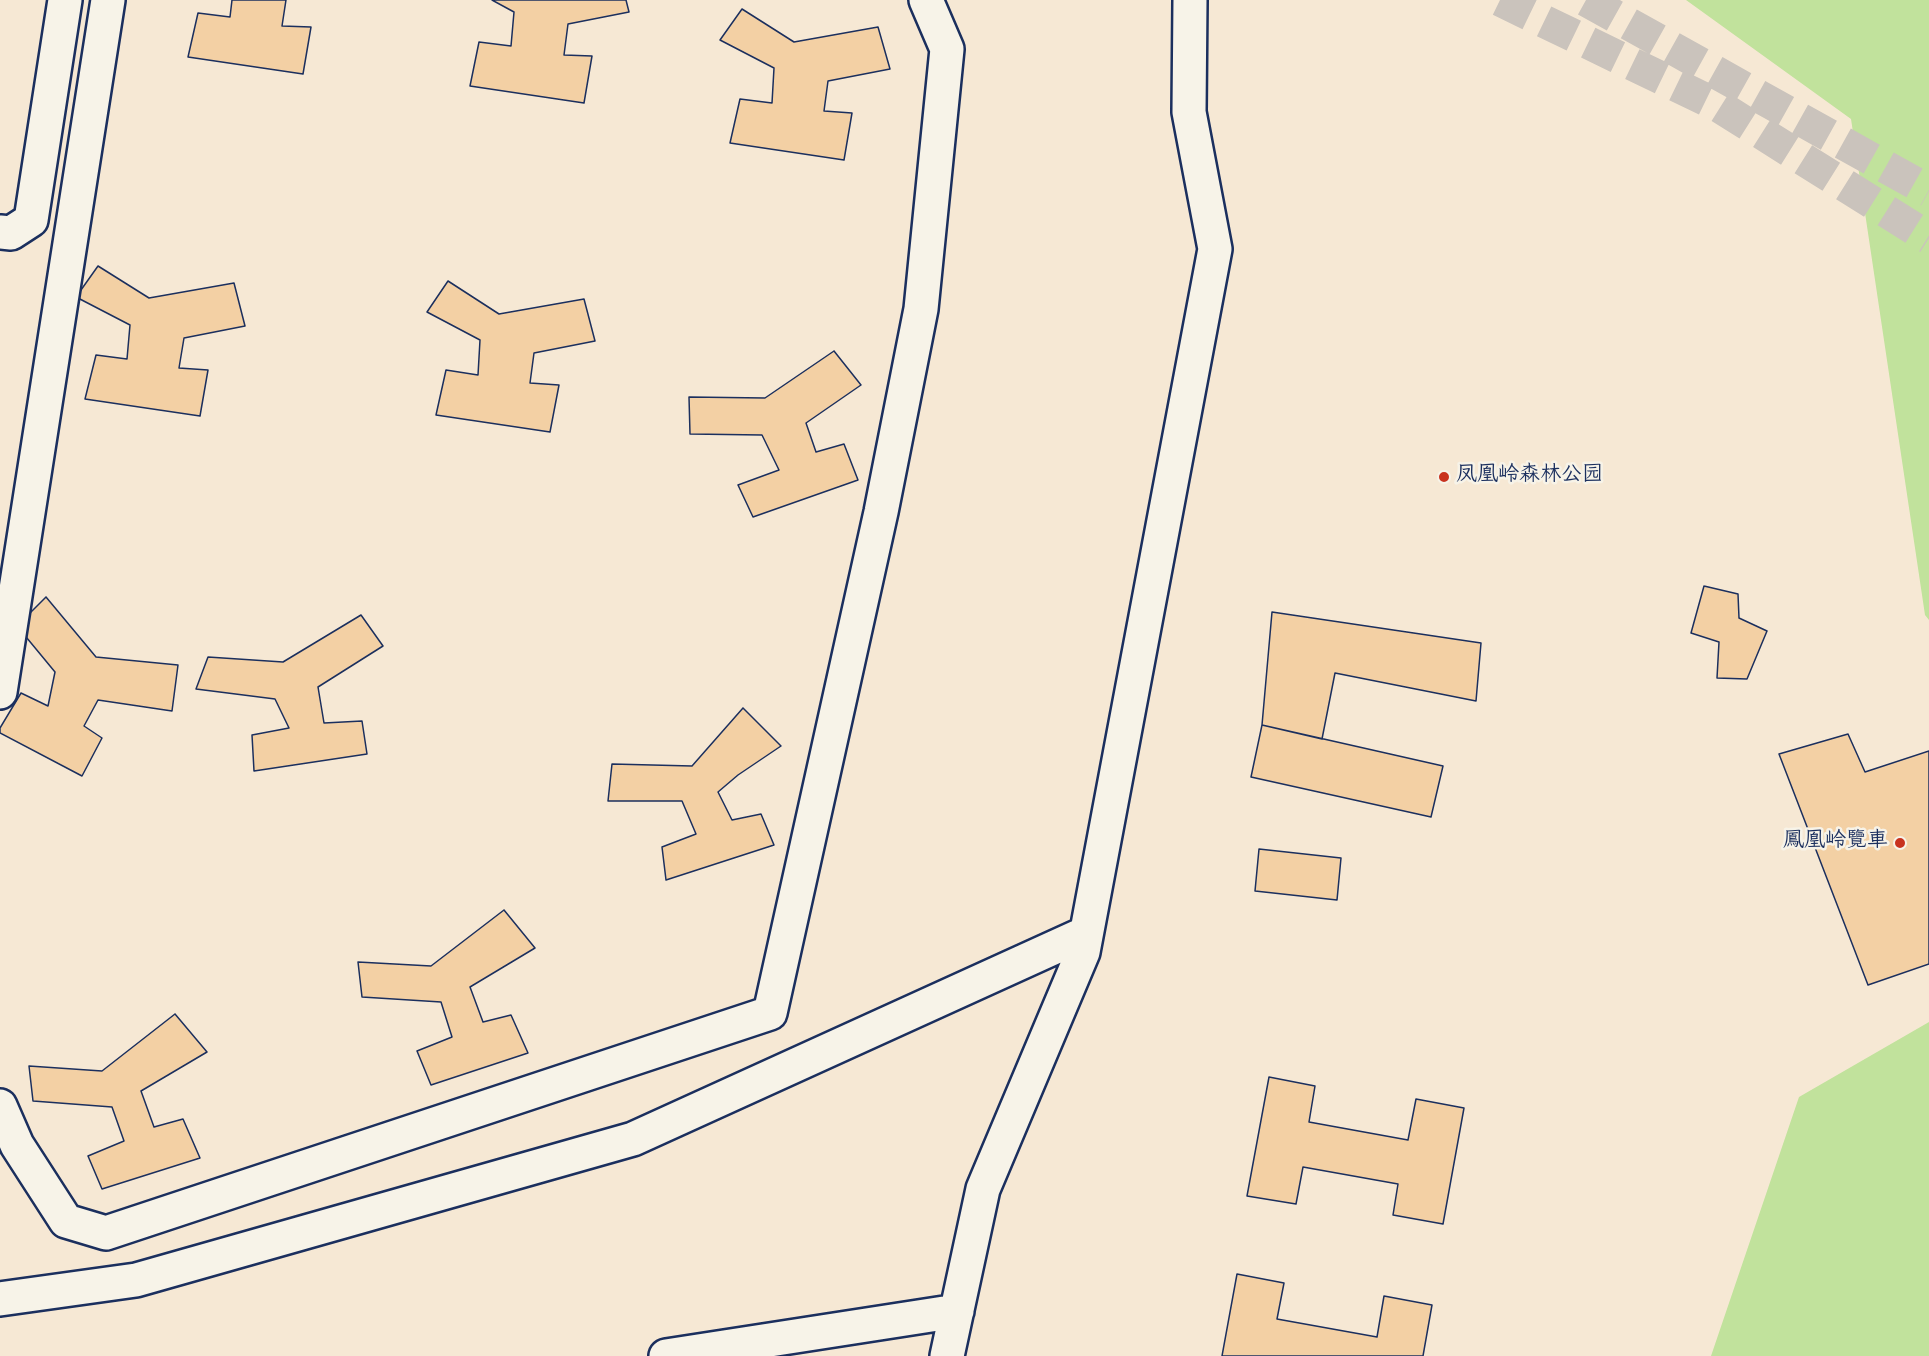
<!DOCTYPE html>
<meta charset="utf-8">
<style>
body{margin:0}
canvas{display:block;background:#f6e8d4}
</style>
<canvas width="1929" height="1356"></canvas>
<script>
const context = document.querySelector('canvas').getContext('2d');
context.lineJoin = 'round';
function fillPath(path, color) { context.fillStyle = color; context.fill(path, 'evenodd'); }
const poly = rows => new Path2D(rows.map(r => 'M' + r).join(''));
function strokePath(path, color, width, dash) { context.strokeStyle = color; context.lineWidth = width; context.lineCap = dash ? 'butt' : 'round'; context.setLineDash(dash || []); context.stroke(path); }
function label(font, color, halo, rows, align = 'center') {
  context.font = font + ' "Gochi Hand","LXGW WenKai TC",sans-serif'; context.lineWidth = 5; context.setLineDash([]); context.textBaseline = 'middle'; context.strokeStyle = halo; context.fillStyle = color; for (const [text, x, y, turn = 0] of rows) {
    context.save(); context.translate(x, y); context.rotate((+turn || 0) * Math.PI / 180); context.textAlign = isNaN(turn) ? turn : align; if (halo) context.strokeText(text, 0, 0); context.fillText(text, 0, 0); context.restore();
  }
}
fillPath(poly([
 [1686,0,1929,0,1929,620,1925,615,1851,119],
 [1929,1022,1929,1356,1711,1356,1799,1097]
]), '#c1e29c');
const building = poly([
 [232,0,286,0,282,26,311,27,303,74,188,57,198,13,230,17,232,0],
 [492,0,626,0,629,12,568,24,564,55,592,56,584,103,470,86,479,42,511,46,514,12,492,0],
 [742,9,794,42,878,27,890,69,828,81,824,111,852,113,844,160,730,143,740,99,772,103,774,68,720,40,742,9],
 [98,266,149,298,234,283,245,326,184,338,179,368,208,370,200,416,85,399,96,355,127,359,130,325,76,297,98,266],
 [448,281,499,314,584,299,595,341,534,353,530,383,559,385,550,432,436,415,446,370,478,375,480,340,427,312,448,281],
 [834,351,861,385,806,423,816,452,844,444,858,480,753,517,738,485,779,470,762,435,690,434,689,397,765,398,834,351],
 [1704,586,1738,594,1739,618,1767,631,1747,679,1717,678,1719,642,1691,633,1704,586],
 [46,597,96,657,178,665,172,711,98,700,84,726,102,738,82,776,0,733,0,728,21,693,48,706,55,672,17,626,46,597],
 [1272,612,1481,643,1476,701,1335,673,1322,739,1262,725,1272,612],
 [361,615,383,646,318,687,324,723,362,721,367,754,254,771,252,735,289,728,275,699,196,689,208,657,283,662,361,615],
 [743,708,781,746,738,775,718,792,732,820,761,814,774,845,666,880,662,847,696,834,682,801,608,801,612,764,692,766,743,708],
 [1262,725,1443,766,1431,817,1251,777,1262,725],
 [1848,734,1865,772,1929,751,1929,964,1868,985,1779,754,1848,734],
 [1259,849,1341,858,1337,900,1255,891,1259,849],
 [504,910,535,948,470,987,483,1022,511,1015,528,1053,431,1085,417,1051,452,1037,441,1002,362,997,358,962,431,966,504,910],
 [175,1014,207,1052,141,1091,154,1127,183,1119,200,1158,102,1189,88,1156,124,1141,112,1107,33,1101,29,1066,102,1071,175,1014],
 [1269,1077,1315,1086,1309,1122,1408,1140,1416,1099,1464,1108,1443,1224,1393,1215,1398,1184,1303,1167,1296,1204,1247,1196,1269,1077],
 [1237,1274,1284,1283,1277,1319,1377,1337,1384,1296,1432,1305,1423,1356,1222,1356,1237,1274]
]);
fillPath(building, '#f3d0a4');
strokePath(building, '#1b2f5e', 1.5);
strokePath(poly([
 [1500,0,1717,105,1929,238],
 [1586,0,1929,191]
]), '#cac3bc', 33, [33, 16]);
const minor = poly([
 [0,232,11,233,31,220,65,0],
 [0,692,108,0],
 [0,1106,17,1145,66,1221,106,1233,770,1013,881,512,921,309,947,49,926,0],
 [0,1299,136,1280,633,1139,1086,933],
 [666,1356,957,1311],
 [947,1356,983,1189,1083,952,1215,249,1189,112,1190,0]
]);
strokePath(minor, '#1b2f5e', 38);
strokePath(minor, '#f7f3e8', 33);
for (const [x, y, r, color] of [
 [1444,477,6,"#c8321e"],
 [1900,843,6,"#c8321e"]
]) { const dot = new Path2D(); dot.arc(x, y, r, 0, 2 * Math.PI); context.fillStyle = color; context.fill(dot); strokePath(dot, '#f7f3e8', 2); }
label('21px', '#1b2f5e', '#f7f3e8', [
 ["凤凰岭森林公园",1456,477],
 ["鳳凰岭覽車",1888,843,"right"]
], 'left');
</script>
